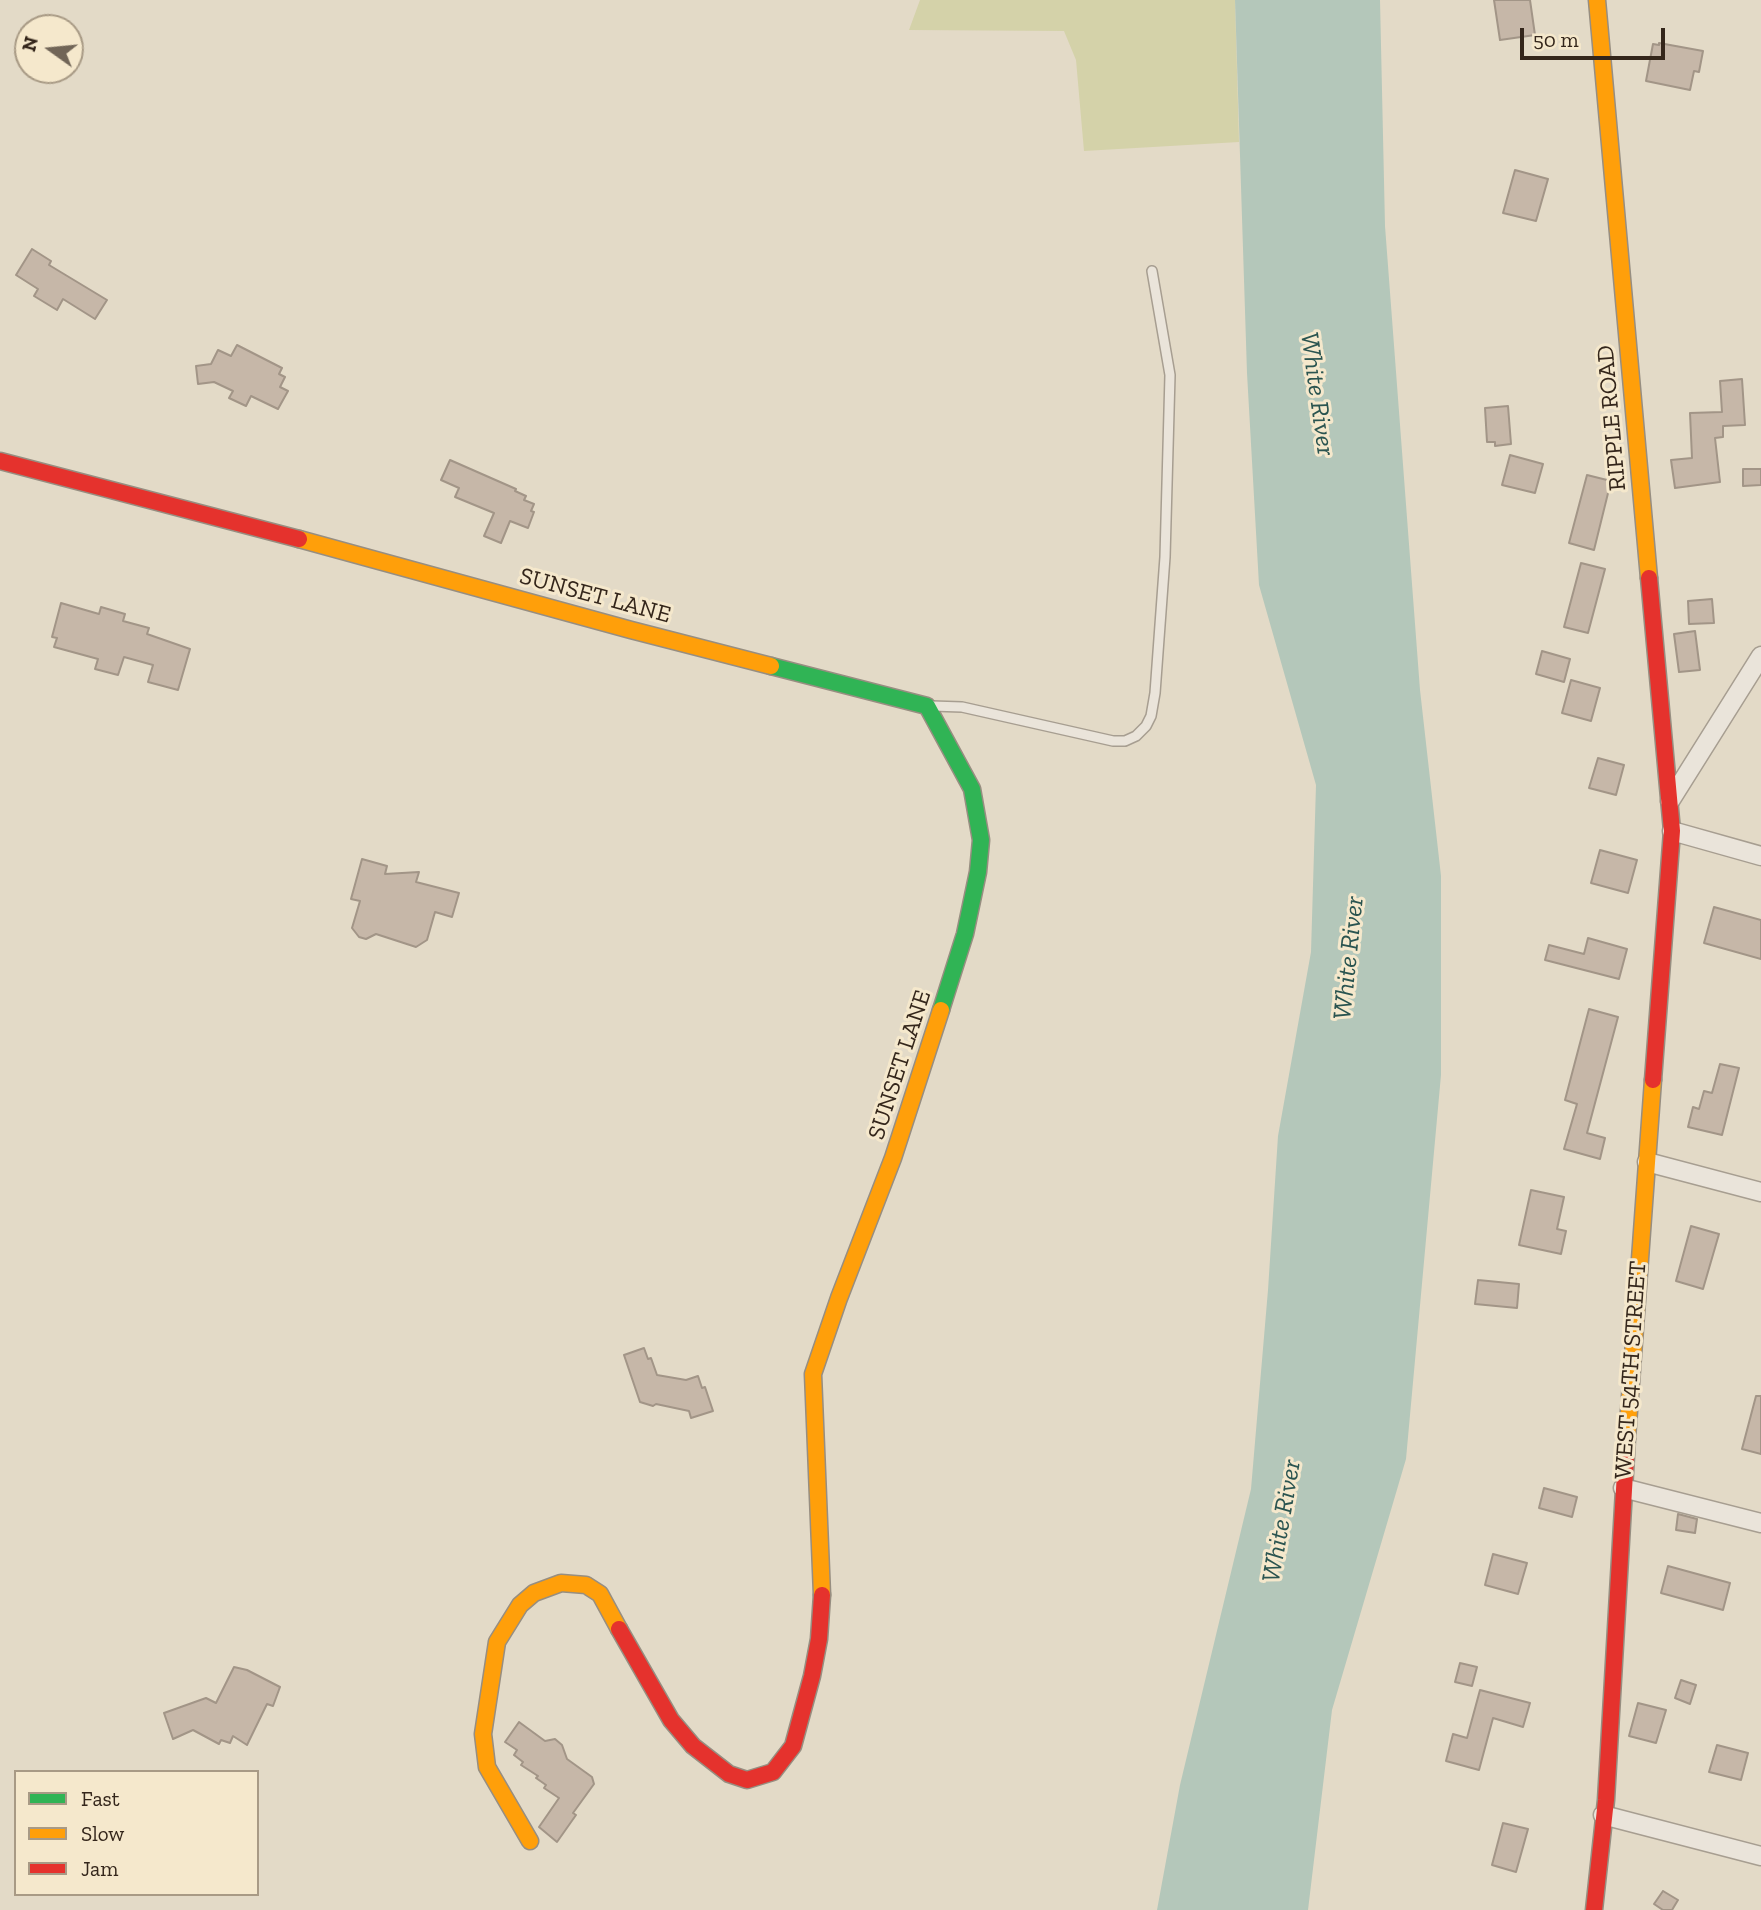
<!DOCTYPE html>
<style>
body{margin:0}
#map{position:relative;width:1761px;height:1910px;overflow:hidden;background:#e3dac7;font-family:"Zilla Slab",serif}
canvas{display:block}
.legend{position:absolute;left:14px;top:1770px;width:245px;height:126px;box-sizing:border-box;background:#f5e8cc;border:2px solid #a89a85;margin:0;padding:9px 12px;list-style:none;font-size:21px;color:#34261b}
.legend li{display:flex;align-items:center;gap:14px;height:35px}
.legend b{width:35px;border:2px solid #a89a85}
.north{position:absolute;left:14px;top:14px;width:70px;height:70px;box-sizing:border-box;background:#f5e8cc;border:2px solid #a89a85;border-radius:50%;rotate:285deg;font-size:19px;font-weight:700;line-height:28px;text-align:center;color:#34261b}
.north::after{content:'';display:block;margin:auto;width:24px;height:32px;background:#716557;clip-path:polygon(50% 0,100% 100%,50% 72%,0 100%)}
.scale{position:absolute;left:1520px;top:28px;width:145px;height:32px;box-sizing:border-box;border:4px solid #34261b;border-top:0;padding-left:9px;font-size:21px;line-height:24px;white-space:nowrap;color:#34261b;-webkit-text-stroke:5px #f5e8cc;paint-order:stroke}
</style>
<div id="map">
<canvas width="1761" height="1910"></canvas>
<ul class="legend">
<li><b style="height:9px;background:#30b455"></b>Fast</li>
<li><b style="height:9px;background:#ff9f0a"></b>Slow</li>
<li><b style="height:9px;background:#e5322d"></b>Jam</li>
</ul>
<div class="north">N</div>
<div class="scale">50 m</div>
</div>
<script>
const context = document.querySelector('canvas').getContext('2d');
context.lineJoin = 'round';
function fillPath(path, color) { context.fillStyle = color; context.fill(path, 'evenodd'); }
const poly = rows => new Path2D(rows.map(r => 'M' + r).join(''));
function strokePath(path, color, width, dash) { context.strokeStyle = color; context.lineWidth = width; context.lineCap = dash ? 'butt' : 'round'; context.setLineDash(dash || []); context.stroke(path); }
function label(font, color, halo, rows, align = 'center') {
  context.font = font + ' "Zilla Slab",serif'; context.lineWidth = 6; context.setLineDash([]); context.textBaseline = 'middle'; context.strokeStyle = halo; context.fillStyle = color; for (const [text, x, y, turn = 0] of rows) {
    context.save(); context.translate(x, y); context.rotate((+turn || 0) * Math.PI / 180); context.textAlign = isNaN(turn) ? turn : align; if (halo) context.strokeText(text, 0, 0); context.fillText(text, 0, 0); context.restore();
  }
}
fillPath(poly([
 [920,0,1235,0,1239,142,1084,151,1076,60,1064,31,909,30]
]), '#d4d2a9');
fillPath(poly([
 [1235,0,1380,0,1385,226,1420,690,1441,876,1441,1075,1406,1459,1332,1710,1308,1910,1157,1910,1180,1785,1251,1489,1268,1290,1278,1136,1311,952,1316,785,1259,585,1247,373]
]), '#b4c7ba');
const building = poly([
 [1494,0,1530,0,1535,35,1500,40,1494,0],
 [1659,43,1703,51,1699,72,1694,71,1690,90,1646,81,1653,44,1659,45,1659,43],
 [1515,170,1548,179,1536,221,1503,213,1515,170],
 [32,249,51,261,49,265,107,300,95,319,63,299,57,310,34,296,38,289,16,275,32,249],
 [237,345,282,368,279,374,285,377,280,387,288,391,278,409,251,396,246,406,229,398,233,391,214,382,198,384,196,366,211,364,218,350,231,356,237,345],
 [1742,379,1745,425,1723,426,1723,437,1715,438,1720,482,1675,488,1671,460,1692,458,1690,413,1722,412,1720,381,1742,379],
 [1508,406,1511,444,1495,446,1495,442,1487,442,1485,408,1508,406],
 [1510,455,1543,464,1535,493,1502,485,1510,455],
 [450,460,516,489,515,491,526,496,524,500,534,504,531,511,534,512,528,528,510,521,501,543,484,536,494,513,455,497,459,488,441,480,450,460],
 [1743,469,1761,469,1761,485,1743,486,1743,469],
 [1587,475,1611,481,1594,550,1569,543,1587,475],
 [1581,563,1605,569,1588,633,1564,627,1581,563],
 [1712,599,1714,623,1689,624,1688,601,1712,599],
 [61,603,99,614,101,607,125,614,123,621,149,628,147,634,190,649,178,690,148,682,153,665,124,657,118,675,95,669,98,659,54,647,57,638,52,637,61,603],
 [1695,631,1700,670,1679,672,1674,634,1695,631],
 [1542,651,1570,659,1564,682,1536,674,1542,651],
 [1571,680,1600,688,1591,721,1562,713,1571,680],
 [1598,758,1624,765,1616,795,1589,788,1598,758],
 [1600,850,1637,860,1628,893,1591,883,1600,850],
 [362,859,387,866,385,874,419,872,416,882,459,893,452,917,435,912,427,940,416,947,376,934,366,939,359,937,352,928,360,901,351,899,362,859],
 [1714,907,1761,920,1761,959,1704,943,1714,907],
 [1588,938,1627,949,1619,979,1545,960,1549,945,1584,954,1588,938],
 [1589,1009,1618,1017,1587,1133,1605,1138,1600,1159,1564,1149,1577,1104,1565,1100,1589,1009],
 [1720,1064,1739,1068,1722,1135,1688,1127,1693,1107,1699,1109,1704,1091,1712,1093,1720,1064],
 [1531,1190,1564,1197,1557,1229,1566,1231,1561,1254,1519,1245,1531,1190],
 [1691,1226,1719,1234,1703,1289,1676,1281,1691,1226],
 [1478,1280,1519,1284,1517,1308,1475,1304,1478,1280],
 [644,1348,648,1359,651,1358,657,1375,686,1380,698,1376,702,1388,705,1387,713,1411,691,1418,689,1411,656,1404,653,1406,640,1402,624,1355,644,1348],
 [1756,1396,1761,1396,1761,1454,1742,1449,1756,1396],
 [1544,1488,1577,1497,1572,1517,1539,1508,1544,1488],
 [1678,1514,1697,1519,1695,1533,1676,1530,1678,1514],
 [1493,1554,1527,1563,1518,1594,1485,1585,1493,1554],
 [1668,1566,1730,1583,1723,1610,1661,1593,1668,1566],
 [1460,1663,1477,1667,1472,1686,1455,1682,1460,1663],
 [234,1667,247,1670,280,1687,273,1706,267,1704,247,1745,233,1736,230,1743,221,1740,219,1744,193,1730,173,1739,164,1713,206,1698,216,1703,234,1667],
 [1681,1680,1696,1685,1690,1704,1675,1698,1681,1680],
 [1480,1690,1530,1703,1523,1727,1493,1718,1479,1770,1446,1761,1453,1734,1467,1738,1480,1690],
 [1638,1703,1666,1710,1656,1743,1629,1736,1638,1703],
 [519,1722,545,1741,555,1739,562,1745,567,1759,592,1777,594,1784,573,1813,576,1815,557,1842,539,1827,559,1798,544,1788,546,1785,536,1778,538,1776,521,1765,523,1762,514,1755,517,1750,505,1742,519,1722],
 [1717,1745,1748,1753,1741,1780,1709,1772,1717,1745],
 [1503,1823,1528,1829,1516,1872,1492,1865,1503,1823],
 [1663,1891,1678,1900,1672,1910,1663,1910,1654,1904,1663,1891]
]);
fillPath(building, '#c6b7a8');
strokePath(building, '#a29587', 2);
const lane = poly([
 [932,706,962,707,1113,741,1125,741,1136,736,1146,726,1151,716,1155,693,1165,557,1170,375,1152,271]
]);
const street = poly([
 [1670,801,1761,656],
 [1672,831,1761,856],
 [1647,1162,1761,1192],
 [1623,1488,1761,1523],
 [1603,1815,1761,1856]
]);
const fast = poly([
 [771,666,927,706,972,789,981,840,978,872,965,934,941,1010]
]);
const slow = poly([
 [1597,0,1649,578],
 [299,539,631,630,771,666],
 [1627,1438,1653,1080],
 [822,1595,813,1374,839,1298,893,1158,941,1010],
 [530,1841,487,1767,483,1734,497,1642,520,1605,534,1593,561,1583,586,1585,600,1594,619,1629]
]);
const jam = poly([
 [0,461,299,539],
 [1649,578,1672,831,1653,1080],
 [619,1629,671,1720,693,1746,729,1774,747,1780,773,1772,793,1746,812,1676,819,1639,822,1595],
 [1594,1910,1606,1800,1627,1438]
]);
strokePath(lane, '#a79e91', 12);
strokePath(street, '#a79e91', 21);
strokePath(fast, '#978e81', 19);
strokePath(slow, '#978e81', 19);
strokePath(jam, '#978e81', 19);
strokePath(lane, '#eae4da', 9);
strokePath(street, '#eae4da', 18);
strokePath(fast, '#30b455', 16);
strokePath(slow, '#ff9f0a', 16);
strokePath(jam, '#e5322d', 16);
label('24px', '#34261b', '#f5e8cc', [
 ["RIPPLE ROAD",1612,418,-95],
 ["SUNSET LANE",595,596,15],
 ["SUNSET LANE",900,1065,-72],
 ["WEST 54TH STREET",1631,1370,-86]
]);
label('italic 26px', '#2a5450', '#f5e8cc', [
 ["White River",1317,394,82],
 ["White River",1349,958,-84],
 ["White River",1282,1521,-80]
]);
</script>
